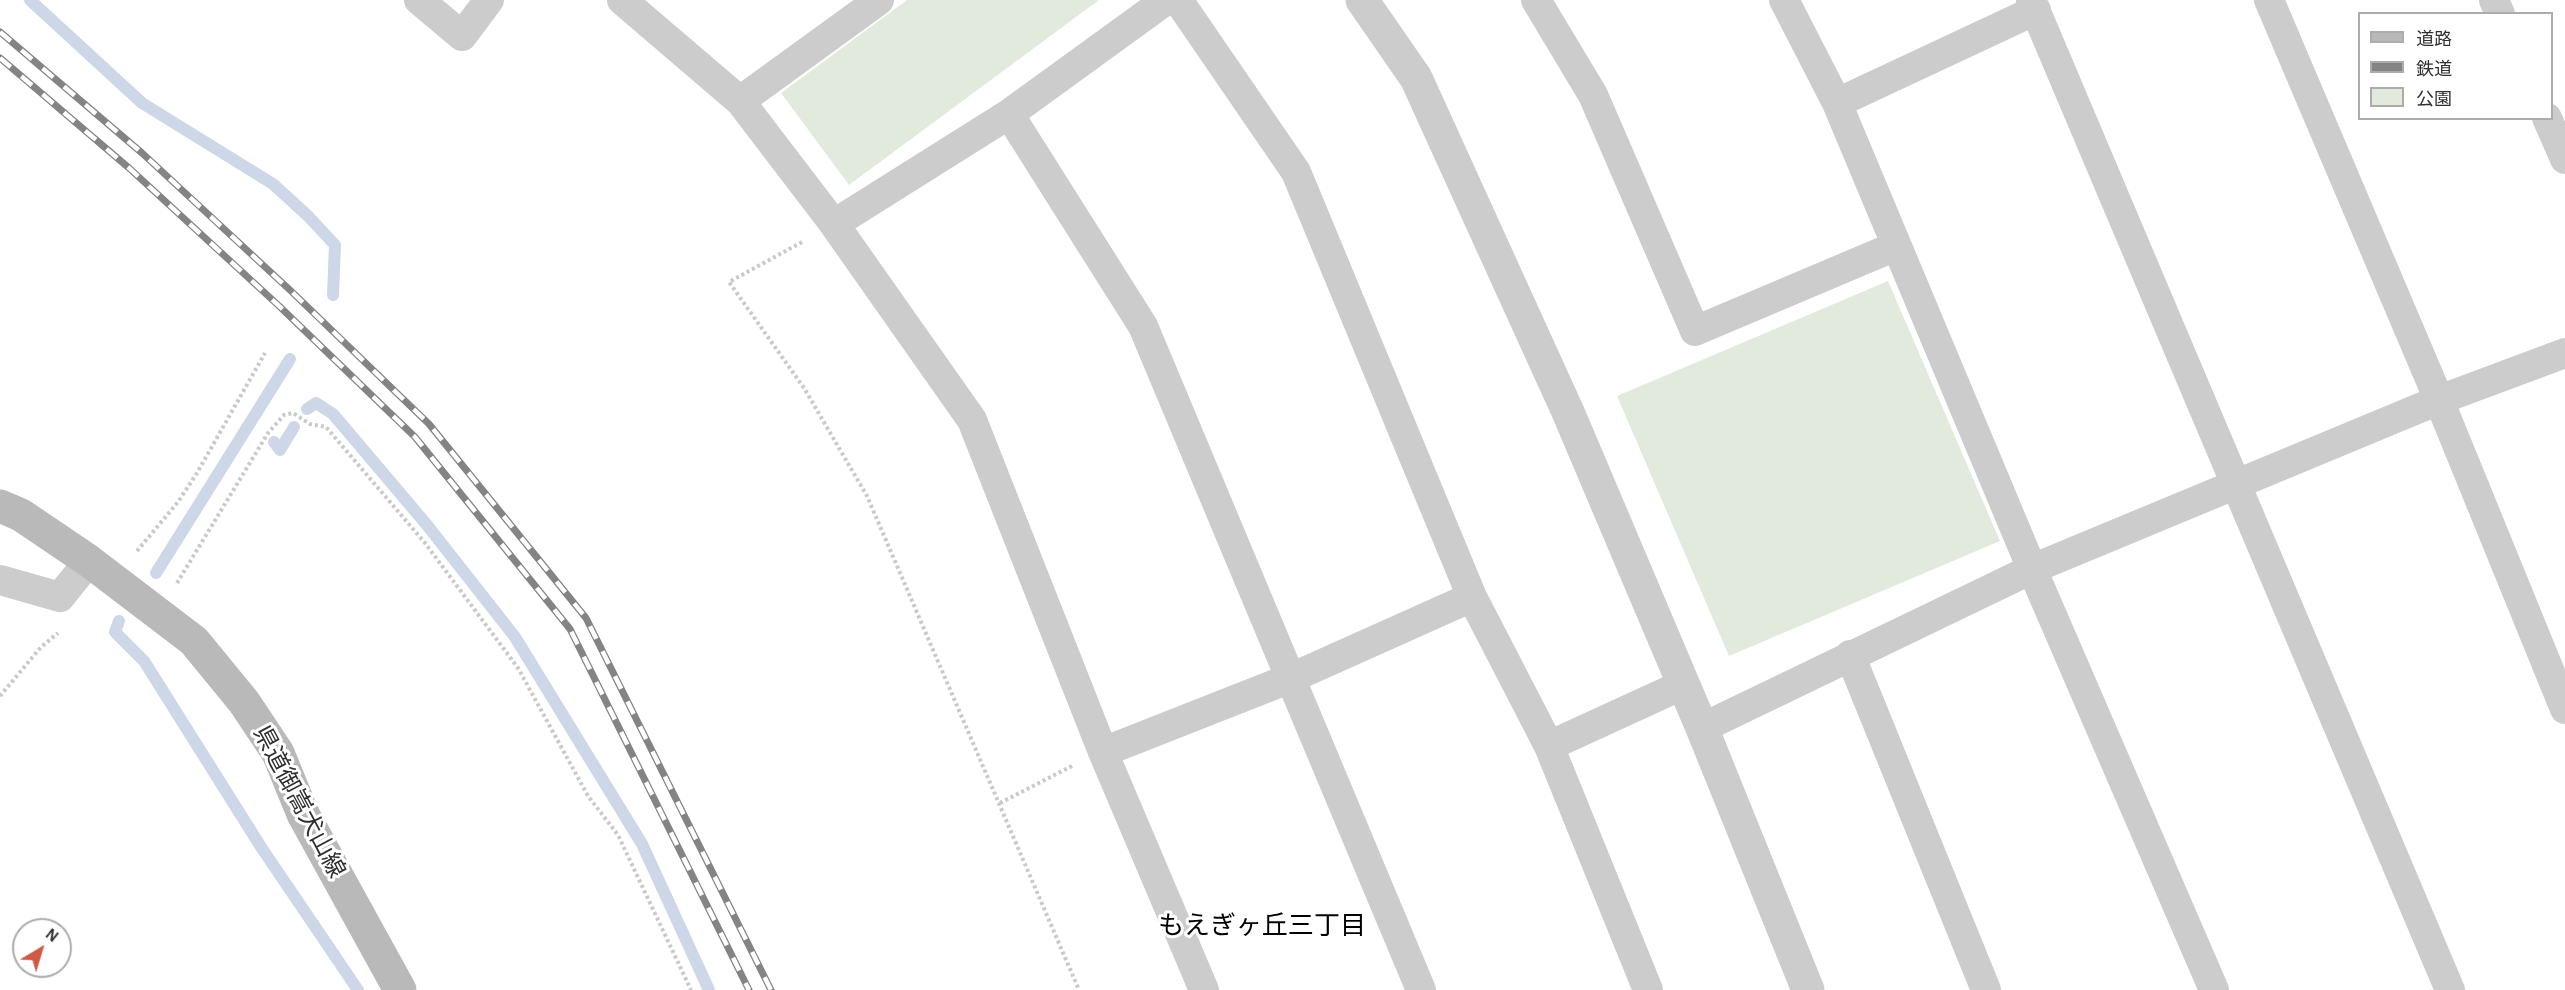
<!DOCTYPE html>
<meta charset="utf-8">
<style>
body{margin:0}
#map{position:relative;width:2565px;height:990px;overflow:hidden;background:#fff;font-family:"Alegreya Sans","Noto Sans JP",sans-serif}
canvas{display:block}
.legend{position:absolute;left:2358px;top:12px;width:195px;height:108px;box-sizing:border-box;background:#fff;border:2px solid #acacac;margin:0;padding:8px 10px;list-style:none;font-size:18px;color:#2f2f2f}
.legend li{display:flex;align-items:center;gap:12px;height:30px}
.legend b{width:30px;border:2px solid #acacac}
.north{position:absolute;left:12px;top:918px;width:60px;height:60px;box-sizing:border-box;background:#fff;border:2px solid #acacac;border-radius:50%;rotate:38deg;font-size:16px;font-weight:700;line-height:24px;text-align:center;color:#2f2f2f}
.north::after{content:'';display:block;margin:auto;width:21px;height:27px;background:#d05a46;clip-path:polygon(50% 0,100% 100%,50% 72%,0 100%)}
</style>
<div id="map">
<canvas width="2565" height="990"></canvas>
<ul class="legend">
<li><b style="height:8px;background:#b9b9b9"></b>道路</li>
<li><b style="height:8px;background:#848484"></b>鉄道</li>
<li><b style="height:16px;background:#e2eade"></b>公園</li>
</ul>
<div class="north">N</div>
</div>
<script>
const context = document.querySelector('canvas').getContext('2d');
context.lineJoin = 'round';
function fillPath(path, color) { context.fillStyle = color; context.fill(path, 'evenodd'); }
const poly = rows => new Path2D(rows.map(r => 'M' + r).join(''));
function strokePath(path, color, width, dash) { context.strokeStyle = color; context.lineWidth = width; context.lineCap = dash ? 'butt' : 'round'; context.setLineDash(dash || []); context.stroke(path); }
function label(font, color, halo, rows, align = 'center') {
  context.font = font + ' "Alegreya Sans","Noto Sans JP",sans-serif'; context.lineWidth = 6; context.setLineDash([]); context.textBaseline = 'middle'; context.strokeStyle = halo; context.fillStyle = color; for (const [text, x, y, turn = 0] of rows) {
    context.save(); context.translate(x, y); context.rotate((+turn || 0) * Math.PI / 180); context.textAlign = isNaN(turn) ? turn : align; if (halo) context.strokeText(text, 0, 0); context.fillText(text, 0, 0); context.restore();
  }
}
fillPath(poly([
 [907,0,1099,0,849,185,781,93],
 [1888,281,2000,541,1729,656,1617,396]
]), '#e2eade');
strokePath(poly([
 [30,0,142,103,273,184,308,216,335,245,333,295],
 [307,409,316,403,333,414,427,525,515,637,642,844,709,990],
 [274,442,280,450,294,427],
 [156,573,290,359],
 [119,621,115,632,144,661,261,847,358,990]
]), '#cdd7e8', 12);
strokePath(poly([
 [802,242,729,282,804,388,867,496,1079,990],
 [137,551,178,502,197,473,265,353],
 [177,583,268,433,284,415,293,413,310,424,326,427,425,543,518,668,588,796,618,835,691,990],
 [0,696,41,647,58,633],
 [1000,803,1072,766]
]), '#c9c9c9', 4, [3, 3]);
strokePath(poly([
 [419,0,462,36,489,0],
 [622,0,740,101,834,224,972,420,1103,752,1204,990],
 [1178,0,1296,172,1472,597,1549,746,1648,990],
 [1536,0,1593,95,1695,331,1896,246],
 [1784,0,1837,103,2032,569,2214,990],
 [2031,0,2450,990],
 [2269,0,2439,400,2565,709],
 [2494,0,2500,14],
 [740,101,879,0],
 [1837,103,2036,10],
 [1009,114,1143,326,1421,990],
 [2547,118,2565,159],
 [834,224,1009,114,1166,0],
 [0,580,60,597,89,561],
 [1850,655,1986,990],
 [1702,728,2032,569,2439,400,2565,353],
 [1549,746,1682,685],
 [1103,752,1291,678,1472,597]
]), '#ccc', 30);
strokePath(poly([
 [1362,0,1416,78,1568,412,1702,728,1808,990]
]), '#ccc', 33);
strokePath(poly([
 [0,506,21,515,89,561,194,641,244,702,278,753,303,814,400,990]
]), '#b9b9b9', 33);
const rail = poly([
 [0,32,142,153,291,291,429,424,586,618,771,990],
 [0,58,129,168,278,305,415,437,570,629,749,990]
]);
strokePath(rail, '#848484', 7);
strokePath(rail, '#fff', 4.5, [14]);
label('24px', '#2f2f2f', '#fff', [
 ["県道御嵩犬山線",299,802,62]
]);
label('26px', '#000', '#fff', [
 ["もえぎヶ丘三丁目",1262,926]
]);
</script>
